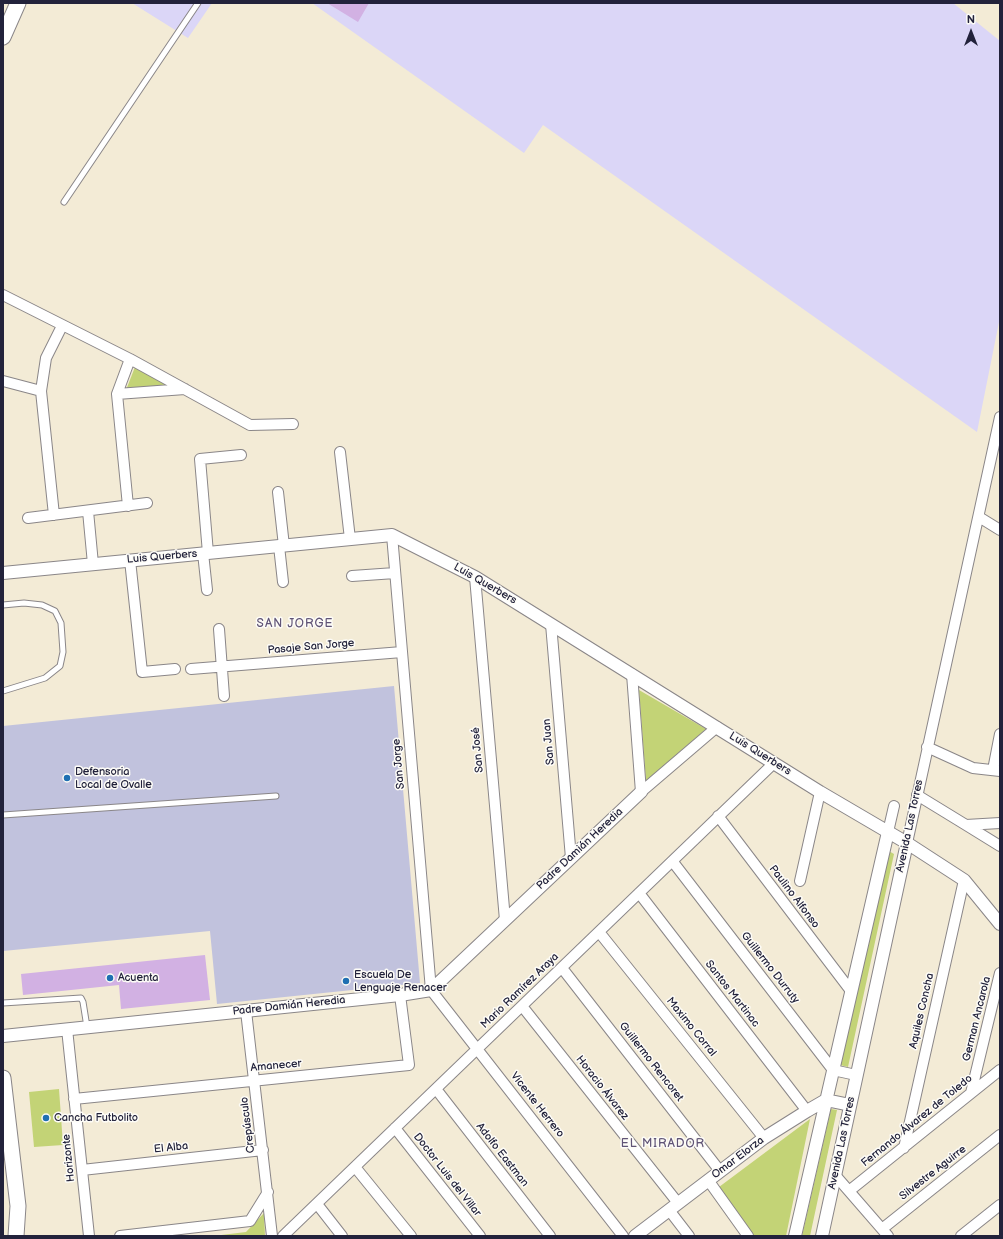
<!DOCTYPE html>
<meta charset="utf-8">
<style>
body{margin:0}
#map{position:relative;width:1003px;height:1239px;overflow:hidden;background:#f3ebd6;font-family:"Balsamiq Sans",sans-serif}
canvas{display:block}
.frame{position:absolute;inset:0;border:4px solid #22223b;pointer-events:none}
.north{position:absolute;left:951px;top:12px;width:40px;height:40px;-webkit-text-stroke:3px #fdfcf7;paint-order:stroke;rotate:0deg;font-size:11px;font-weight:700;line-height:16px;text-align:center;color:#22223b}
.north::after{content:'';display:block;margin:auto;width:14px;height:18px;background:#22223b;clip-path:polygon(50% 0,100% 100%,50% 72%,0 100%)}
</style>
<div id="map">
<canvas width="1003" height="1239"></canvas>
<div class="frame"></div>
<div class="north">N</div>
</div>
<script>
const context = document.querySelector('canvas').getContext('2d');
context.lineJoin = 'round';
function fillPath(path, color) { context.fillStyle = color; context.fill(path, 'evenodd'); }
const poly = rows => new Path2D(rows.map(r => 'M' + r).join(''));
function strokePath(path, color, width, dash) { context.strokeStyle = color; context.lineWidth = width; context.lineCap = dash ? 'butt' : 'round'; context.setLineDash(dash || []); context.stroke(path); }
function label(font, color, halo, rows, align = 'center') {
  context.font = font + ' "Balsamiq Sans",sans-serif'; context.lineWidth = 3; context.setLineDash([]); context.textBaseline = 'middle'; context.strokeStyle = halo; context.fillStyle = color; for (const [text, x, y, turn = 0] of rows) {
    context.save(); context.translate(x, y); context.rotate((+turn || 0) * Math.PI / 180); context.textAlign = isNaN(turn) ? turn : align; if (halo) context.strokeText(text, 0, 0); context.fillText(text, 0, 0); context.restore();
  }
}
fillPath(poly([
 [132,3,212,3,188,38],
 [312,3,953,3,1000,41,1000,317,977,432,543,125,524,153]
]), '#dbd6f7');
fillPath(poly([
 [394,686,420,983,217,1004,210,931,3,951,3,726]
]), '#c1c2dd');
fillPath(poly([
 [135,367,171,386,126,390],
 [639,690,706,729,646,781],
 [887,850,894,854,848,1067,840,1065],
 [59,1089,63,1145,34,1147,29,1092],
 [831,1109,837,1110,810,1236,802,1236],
 [810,1119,786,1236,753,1236,719,1187],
 [264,1213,265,1236,213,1236,246,1232]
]), '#c3d376');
fillPath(poly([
 [327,3,369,3,358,22],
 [205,955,210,1000,121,1009,119,985,23,995,21,974]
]), '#d2b1e3');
const service = poly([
 [64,202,198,3],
 [3,605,24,603,42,605,55,611,61,623,63,652,60,666,45,678,3,691],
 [3,815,276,796],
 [3,1003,81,998,83,1002,87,1027]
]);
const minor = poly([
 [3,295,130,359,250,425,293,424],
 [3,381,41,391],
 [117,394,185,389],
 [340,452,350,539],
 [278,492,284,546],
 [128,506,117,394,130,359],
 [88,511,93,564],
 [54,515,41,391,46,358,62,326],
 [979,517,1000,530],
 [28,518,147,503],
 [392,535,431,990,623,1236],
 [279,546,283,582],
 [203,553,207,590],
 [208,553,200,459,241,455],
 [130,560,142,672,175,669],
 [352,576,395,573],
 [475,577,505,920],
 [551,624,571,858],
 [219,629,224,696],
 [191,669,402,652],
 [632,674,641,792],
 [927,747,973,768,1000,771],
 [993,770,1000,734],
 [641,792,717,727],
 [917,795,966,825,1000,823],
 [718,816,851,991],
 [966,825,1000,846],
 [888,832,894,806],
 [907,843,1000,417],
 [673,862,833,1070,856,1075],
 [800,881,820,792],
 [639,893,807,1111],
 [599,932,764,1138],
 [562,968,720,1171],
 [522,1006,678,1203],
 [246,1011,272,1236],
 [67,1029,89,1236],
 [436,1089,550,1236],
 [971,1093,1000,973],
 [74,1099,409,1065,400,995],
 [395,1128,480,1236],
 [904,1148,964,880],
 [355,1167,411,1236],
 [82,1170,263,1150],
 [835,1175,888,1236],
 [708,1180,748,1236],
 [849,1191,1000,1070],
 [317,1204,342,1236],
 [669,1210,689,1236],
 [882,1229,1000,1135],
 [120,1236,250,1221,268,1192],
 [283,1236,774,763],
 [961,1236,1000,1205]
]);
const tertiary = poly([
 [3,573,392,535,475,577,820,792,907,843,964,880,1000,924],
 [3,1036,400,995,431,990,641,792],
 [635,1236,764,1138,807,1111,826,1100,850,1105],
 [795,1236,888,832],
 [822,1236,907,843]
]);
const primary = poly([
 [3,37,18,3],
 [3,1078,18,1206,16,1236]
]);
strokePath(service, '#8a8688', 7);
strokePath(minor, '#8a8688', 12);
strokePath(tertiary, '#8a8688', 14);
strokePath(primary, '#8a8688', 17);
strokePath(service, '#fff', 5);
strokePath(minor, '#fff', 10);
strokePath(tertiary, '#fff', 12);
strokePath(primary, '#fff', 15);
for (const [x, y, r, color] of [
 [67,778,4,"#1f6fb2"],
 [110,978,4,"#1f6fb2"],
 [346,981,4,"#1f6fb2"],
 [46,1118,4,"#1f6fb2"]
]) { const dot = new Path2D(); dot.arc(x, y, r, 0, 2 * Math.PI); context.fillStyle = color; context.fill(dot); strokePath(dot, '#fdfcf7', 1.5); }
label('11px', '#22223b', '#fdfcf7', [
 ["Luis Querbers",162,557,-5],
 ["Luis Querbers",485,584,30],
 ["Pasaje San Jorge",311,647,-5],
 ["San Juan",549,742,-95],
 ["San José",478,750,-95],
 ["Luis Querbers",760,754,32],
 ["San Jorge",399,764,-95],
 ["Avenida Las Torres",910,826,-78],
 ["Padre Damián Heredia",580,849,-43],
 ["Paulino Alfonso",794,897,53],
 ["Guillermo Durruty",770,968,52],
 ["Mario Ramírez Araya",520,991,-44],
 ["Santos Martinac",732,994,52],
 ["Padre Damián Heredia",289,1006,-6],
 ["Aquiles Concha",922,1011,-77],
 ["German Ancarola",977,1019,-76],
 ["Maximo Corral",691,1027,51],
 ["Guillermo Rencoret",651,1062,52],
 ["Amanecer",276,1066,-5],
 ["Horacio Álvarez",602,1088,52],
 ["Vicente Herrero",537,1105,52],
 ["Fernando Álvarez de Toledo",917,1121,-39],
 ["Crepúsculo",248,1125,-97],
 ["Avenida Las Torres",842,1143,-78],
 ["El Alba",171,1148,-6],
 ["Adolfo Eastman",502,1155,52],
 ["Horizonte",69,1158,-96],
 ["Omar Elorza",738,1158,-37],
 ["Silvestre Aguirre",933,1173,-38],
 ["Doctor Luis del Villar",447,1175,52]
]);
label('11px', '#22223b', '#fdfcf7', [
 ["Defensoria",75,772],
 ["Local de Ovalle",75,785],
 ["Escuela De",354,975],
 ["Lenguaje Renacer",354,988],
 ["Acuenta",118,978],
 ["Cancha Futbolito",54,1118]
], 'left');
context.letterSpacing = '1px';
label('12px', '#605476', '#fdfcf7', [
 ["SAN JORGE",295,624],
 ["EL MIRADOR",663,1144]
]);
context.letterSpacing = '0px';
</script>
